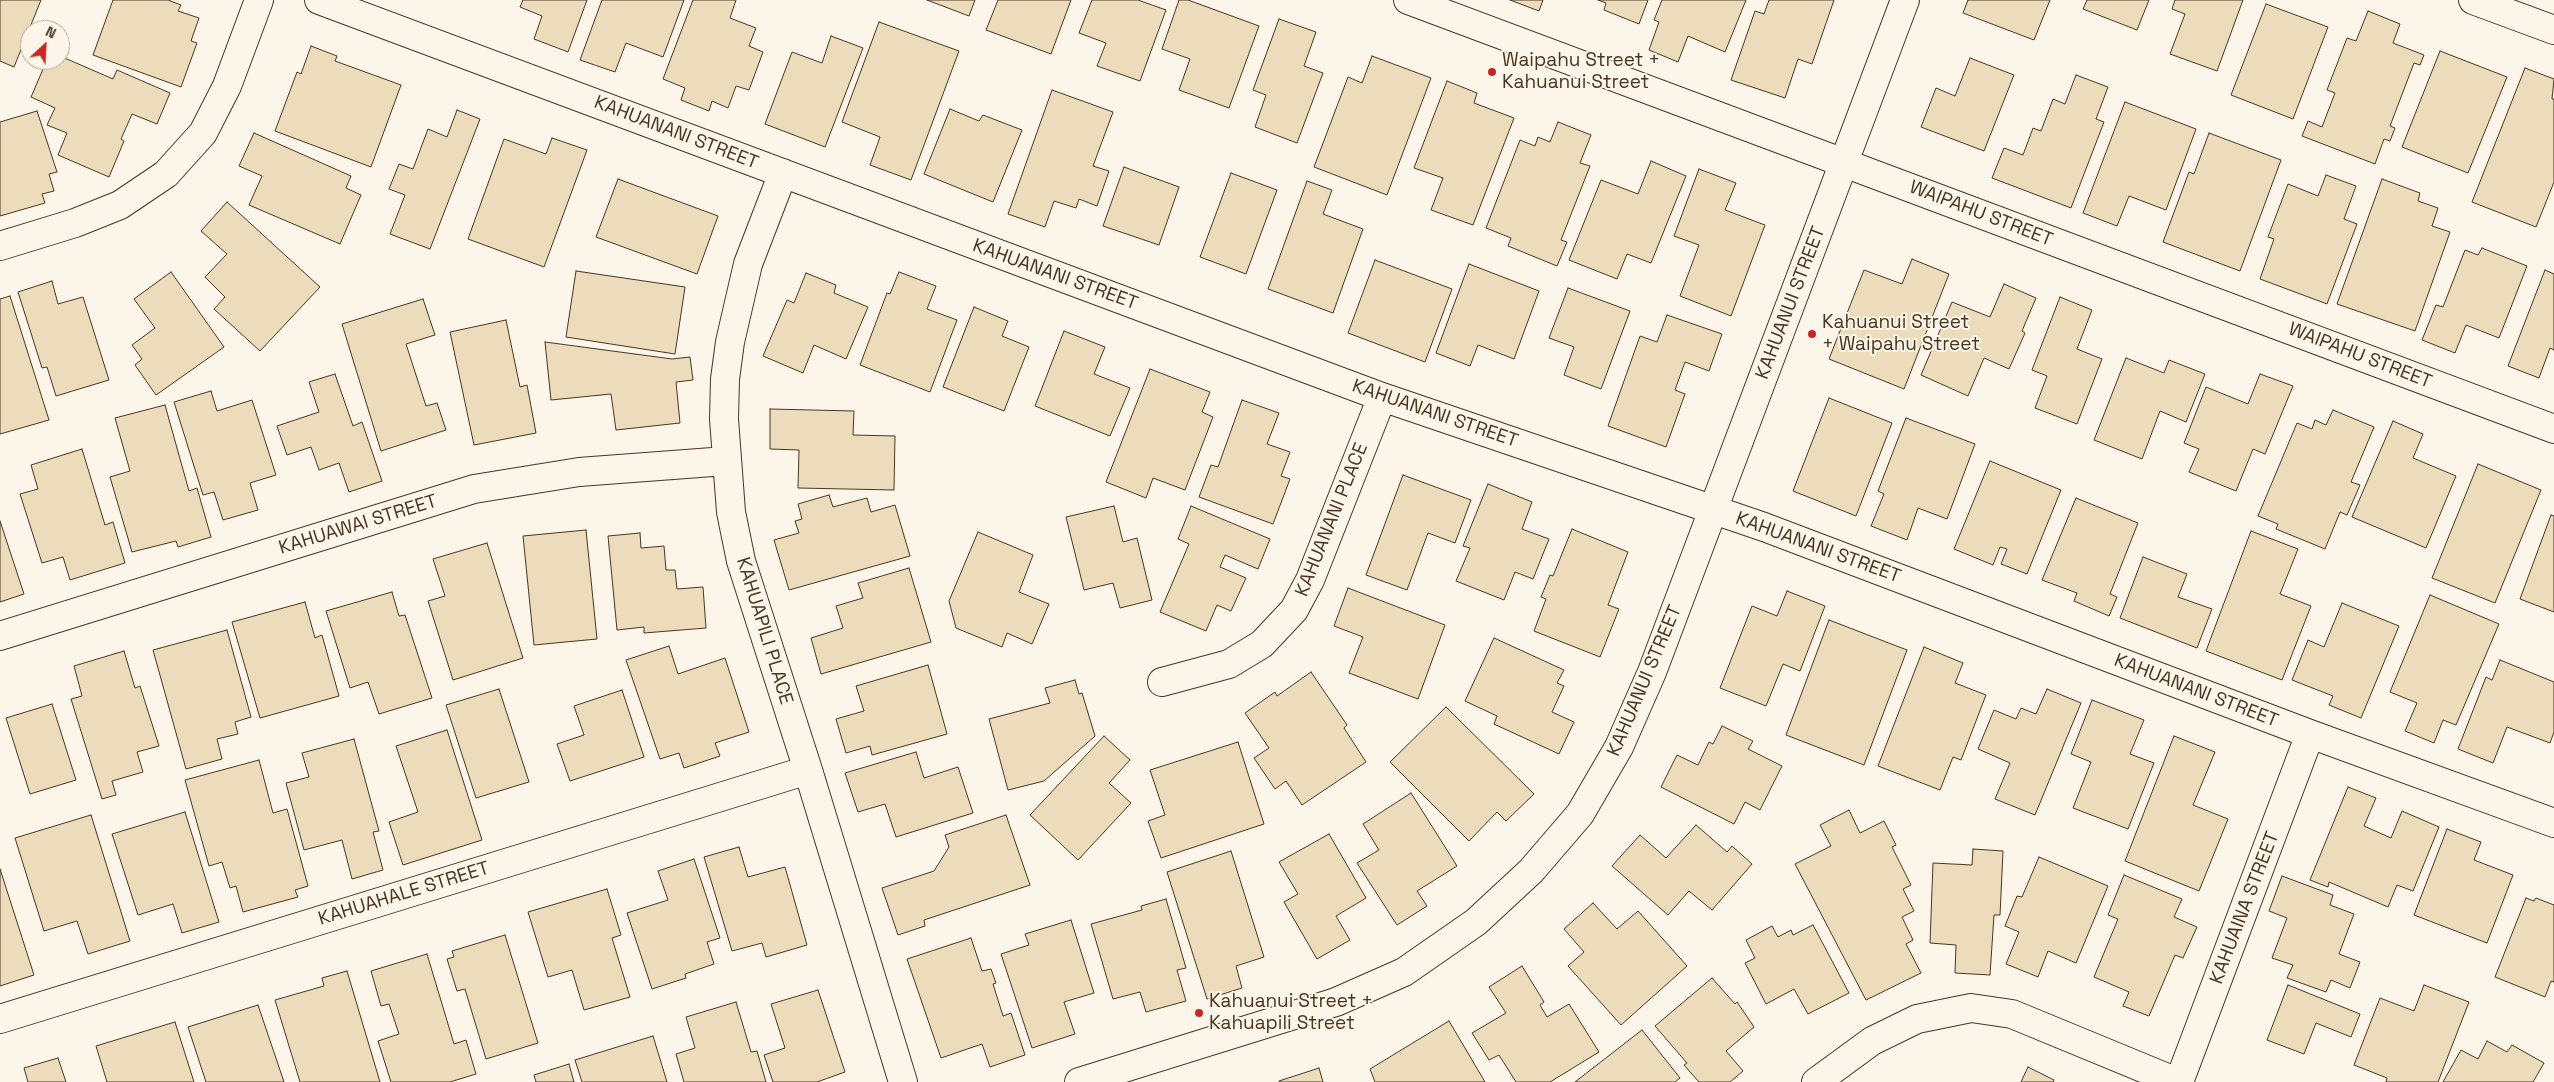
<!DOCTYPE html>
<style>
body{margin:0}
#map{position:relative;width:2554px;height:1082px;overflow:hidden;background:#fbf6e9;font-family:"Space Grotesk",sans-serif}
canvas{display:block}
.north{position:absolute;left:20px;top:20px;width:50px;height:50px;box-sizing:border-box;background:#fbf6e9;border:1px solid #b4a999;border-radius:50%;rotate:25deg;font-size:14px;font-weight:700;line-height:20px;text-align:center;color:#4a3520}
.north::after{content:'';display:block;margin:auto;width:18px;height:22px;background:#c62828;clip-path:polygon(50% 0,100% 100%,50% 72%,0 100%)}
</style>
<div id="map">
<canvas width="2554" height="1082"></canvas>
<div class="north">N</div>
</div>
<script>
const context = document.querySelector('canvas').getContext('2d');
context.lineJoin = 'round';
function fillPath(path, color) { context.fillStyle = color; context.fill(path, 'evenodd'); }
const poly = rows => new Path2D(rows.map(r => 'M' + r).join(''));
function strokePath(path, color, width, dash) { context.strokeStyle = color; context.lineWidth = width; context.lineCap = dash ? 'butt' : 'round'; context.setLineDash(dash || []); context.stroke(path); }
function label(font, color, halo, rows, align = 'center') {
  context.font = font + ' "Space Grotesk",sans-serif'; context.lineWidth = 4; context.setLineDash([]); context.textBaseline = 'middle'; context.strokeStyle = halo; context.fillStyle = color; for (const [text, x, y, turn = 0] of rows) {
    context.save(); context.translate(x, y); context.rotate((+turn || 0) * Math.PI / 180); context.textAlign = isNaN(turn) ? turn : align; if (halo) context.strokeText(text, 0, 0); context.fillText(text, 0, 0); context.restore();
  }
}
const building = poly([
 [0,0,41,0,14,67,0,61,0,0],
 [113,0,168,0,181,5,178,11,199,18,191,41,197,43,181,87,93,55,113,0],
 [523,0,587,0,568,52,534,39,542,16,520,7,523,0],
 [602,0,684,0,663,57,626,43,615,72,580,60,602,0],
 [693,0,736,0,730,18,756,28,749,46,763,52,749,90,736,86,728,108,712,101,709,111,681,100,685,88,663,79,693,0],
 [927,0,975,0,969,16,927,0],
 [998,0,1071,0,1051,54,986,30,998,0],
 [1092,0,1138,0,1166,10,1140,81,1097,66,1106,43,1079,33,1092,0],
 [1179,0,1188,0,1259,26,1229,108,1179,90,1190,59,1162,49,1179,0],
 [1510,0,1543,0,1539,11,1510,0],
 [1598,0,1648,0,1639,24,1604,10,1606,3,1598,0],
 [1662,0,1746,0,1725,52,1688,36,1678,62,1649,50,1659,22,1654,20,1662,0],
 [1769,0,1834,0,1812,64,1798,59,1785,98,1731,80,1755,11,1764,14,1769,0],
 [1968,0,2050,0,2034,40,1963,13,1968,0],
 [2087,0,2149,0,2137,30,2083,9,2087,0],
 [2175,0,2243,0,2217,71,2170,54,2185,14,2172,9,2175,0],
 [2266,4,2328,27,2293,119,2231,95,2266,4],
 [2368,11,2400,24,2393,43,2424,55,2420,65,2414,63,2390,126,2395,128,2390,141,2384,139,2375,164,2302,136,2308,121,2322,127,2335,93,2327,90,2347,38,2356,41,2368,11],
 [1279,19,1316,32,1304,66,1323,73,1297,143,1255,127,1266,95,1253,90,1279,19],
 [879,22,959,51,911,180,870,165,880,137,842,122,879,22],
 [831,36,863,48,825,147,765,124,792,52,822,63,831,36],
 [311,46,337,56,335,61,401,85,371,167,275,131,297,72,301,74,311,46],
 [2440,51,2507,77,2468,173,2402,147,2440,51],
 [60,56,113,79,117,70,170,93,157,124,132,114,121,139,124,141,109,177,58,155,67,133,47,125,55,108,31,97,47,60,60,60,60,56],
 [1372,56,1431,78,1387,195,1314,167,1348,77,1362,83,1372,56],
 [1970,58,2014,75,1984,151,1921,127,1936,88,1955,96,1970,58],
 [2525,68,2554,79,2552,99,2554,99,2554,182,2536,227,2472,202,2525,68],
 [2076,75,2108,87,2096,119,2104,122,2071,208,1992,178,2004,148,2023,155,2033,128,2041,131,2053,99,2065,104,2076,75],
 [1447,81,1477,93,1474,103,1514,118,1473,225,1431,210,1443,178,1414,168,1447,81],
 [1052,90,1113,112,1093,166,1109,171,1097,206,1079,199,1076,208,1054,201,1045,227,1008,214,1052,90],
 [2125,102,2196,129,2166,210,2129,196,2117,226,2083,213,2125,102],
 [950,109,979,121,983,115,1022,130,993,202,924,174,950,109],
 [457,110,480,119,430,249,390,234,405,195,389,189,399,164,413,169,428,129,447,137,457,110],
 [37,111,57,172,49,174,54,191,42,194,45,203,0,216,0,122,37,111],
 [1558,122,1591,135,1580,163,1590,166,1561,240,1567,242,1557,266,1508,246,1511,238,1486,228,1520,140,1535,146,1538,137,1550,142,1558,122],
 [254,133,351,176,346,188,361,195,340,244,249,205,262,176,239,166,254,133],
 [2209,133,2281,160,2240,271,2163,242,2189,172,2194,174,2209,133],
 [552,138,587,150,544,267,468,239,504,139,546,154,552,138],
 [1651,161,1686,176,1651,263,1627,254,1617,279,1569,260,1601,180,1638,194,1651,161],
 [1124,167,1179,187,1159,245,1103,226,1124,167],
 [1699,169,1736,183,1725,210,1765,225,1731,316,1680,296,1699,245,1674,236,1699,169],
 [1231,173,1277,190,1246,274,1200,257,1231,173],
 [2326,175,2356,186,2344,219,2357,224,2327,304,2260,279,2274,239,2268,237,2288,184,2318,196,2326,175],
 [618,179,718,216,697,274,596,237,618,179],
 [2382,179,2420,193,2418,201,2438,208,2432,226,2450,232,2415,331,2337,304,2382,179],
 [1307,181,1332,190,1323,214,1363,229,1333,313,1268,289,1307,181],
 [227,202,320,287,260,351,214,309,225,297,205,277,227,254,201,231,227,202],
 [2482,248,2527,266,2499,338,2466,325,2455,353,2422,340,2436,305,2443,307,2465,250,2478,255,2482,248],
 [1912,259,1949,274,1904,389,1829,359,1864,270,1902,284,1912,259],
 [1375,260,1452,289,1425,362,1348,333,1375,260],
 [1469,264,1539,291,1514,359,1478,345,1470,366,1436,353,1469,264],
 [2545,270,2554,274,2554,350,2550,348,2539,378,2508,366,2545,270],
 [576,271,685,287,675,354,566,337,576,271],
 [171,272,224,347,156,395,135,365,142,359,132,345,155,328,134,299,171,272],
 [899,272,936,286,927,309,957,320,930,392,860,365,887,293,890,294,899,272],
 [806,273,836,285,834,293,868,307,846,359,814,345,803,373,763,356,787,300,794,303,806,273],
 [52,281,58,304,83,297,109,380,56,396,47,367,42,368,18,292,52,281],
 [2004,284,2036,298,2022,331,2025,333,2009,369,1984,358,1968,396,1921,375,1952,302,1990,317,2004,284],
 [1568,288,1630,311,1601,389,1564,375,1574,347,1549,338,1568,288],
 [10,296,49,420,0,434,0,299,10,296],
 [2060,297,2092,310,2077,349,2102,359,2077,424,2035,408,2047,376,2032,370,2060,297],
 [423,299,435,335,406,344,426,406,437,403,446,430,381,451,342,324,423,299],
 [974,307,1008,321,1002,336,1029,347,1004,411,943,387,974,307],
 [1667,315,1722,334,1709,371,1685,362,1675,390,1685,394,1666,447,1608,426,1640,336,1657,342,1667,315],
 [506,320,520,387,527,385,536,433,474,445,450,332,506,320],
 [1064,331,1105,347,1094,374,1130,388,1110,436,1035,406,1064,331],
 [545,342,672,359,690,357,693,380,676,382,680,423,616,430,611,394,551,400,545,342],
 [2126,358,2164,373,2169,360,2205,374,2186,422,2160,411,2142,459,2094,440,2126,358],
 [1150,369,1210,392,1202,412,1213,417,1185,490,1153,478,1146,498,1106,482,1150,369],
 [335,374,353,426,362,422,382,481,349,492,339,463,319,470,311,447,287,455,277,426,319,412,309,382,335,374],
 [2260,374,2293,386,2265,454,2253,449,2236,491,2189,472,2199,449,2184,443,2206,387,2248,404,2260,374],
 [211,391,217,411,252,400,276,475,250,483,258,510,223,520,214,492,203,495,174,402,211,391],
 [1829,398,1892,423,1856,516,1793,491,1829,398],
 [1242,400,1279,413,1267,444,1290,452,1281,476,1290,479,1273,524,1199,497,1211,465,1218,467,1242,400],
 [165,405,189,491,197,488,211,537,178,547,176,541,132,552,110,477,130,471,115,418,165,405],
 [770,409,854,411,853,435,895,436,894,490,798,488,799,450,770,449,770,409],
 [2333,410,2374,427,2351,482,2360,485,2347,515,2340,512,2325,549,2276,529,2278,524,2258,516,2297,423,2312,429,2315,420,2326,425,2333,410],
 [1906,418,1975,444,1947,519,1918,508,1907,540,1871,526,1884,494,1878,491,1906,418],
 [2393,421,2423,434,2413,458,2456,476,2426,548,2352,517,2393,421],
 [82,449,105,525,113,522,125,563,70,580,63,557,42,563,20,494,38,489,31,465,82,449],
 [1990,461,2061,490,2027,574,2001,564,2007,549,2000,547,1993,565,1954,549,1990,461],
 [2478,464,2541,490,2495,603,2432,578,2478,464],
 [1403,475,1471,500,1455,543,1428,533,1407,590,1366,575,1403,475],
 [1488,484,1532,502,1522,529,1549,539,1533,579,1515,572,1504,600,1456,581,1470,548,1463,546,1488,484],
 [829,495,833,507,867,498,871,512,895,505,910,556,789,590,774,540,799,533,795,521,802,519,798,504,829,495],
 [2076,498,2138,523,2110,594,2117,597,2109,616,2074,601,2077,593,2042,580,2076,498],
 [1114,506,1123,542,1137,538,1152,600,1120,608,1113,583,1084,590,1066,517,1114,506],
 [1191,506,1270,539,1258,569,1225,555,1220,567,1246,578,1231,611,1217,605,1206,631,1160,612,1189,544,1178,539,1191,506],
 [2551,515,2554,516,2554,612,2520,599,2551,515],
 [0,521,24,594,0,602,0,521],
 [1572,529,1628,552,1608,605,1619,609,1600,657,1534,631,1546,599,1541,597,1550,575,1553,576,1572,529],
 [586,530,597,639,534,645,523,536,586,530],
 [2251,531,2298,549,2280,594,2311,606,2282,680,2206,651,2251,531],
 [978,532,1033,555,1019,592,1049,604,1032,644,1007,633,1002,647,956,628,949,601,978,532],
 [640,533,641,548,664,546,666,570,675,570,677,589,703,587,706,628,644,633,644,627,617,630,608,536,640,533],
 [487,543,523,658,453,680,428,601,445,596,433,559,487,543],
 [2143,557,2187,574,2178,597,2212,609,2197,648,2120,618,2143,557],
 [909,568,931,642,821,674,811,638,843,628,836,606,863,598,858,583,909,568],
 [1348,588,1445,625,1418,699,1349,673,1363,637,1334,626,1348,588],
 [1787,591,1825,606,1800,671,1783,664,1766,706,1720,688,1752,606,1777,616,1787,591],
 [392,592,399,616,405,615,432,698,379,714,368,682,350,688,326,611,392,592],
 [2430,595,2499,624,2456,725,2443,720,2434,743,2405,731,2417,703,2390,692,2430,595],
 [305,602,315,638,322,635,339,696,260,718,232,622,305,602],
 [2342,603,2399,626,2361,718,2329,705,2333,696,2292,680,2308,640,2324,647,2342,603],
 [1829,620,1907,650,1864,765,1786,735,1829,620],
 [227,630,251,717,235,722,238,734,217,739,222,759,186,769,153,650,227,630],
 [1494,638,1564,670,1557,683,1564,686,1552,712,1574,722,1559,754,1494,724,1497,716,1465,701,1494,638],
 [669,646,678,674,725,658,749,732,715,743,720,756,684,768,679,753,660,759,626,660,669,646],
 [1924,647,1963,663,1955,683,1986,695,1961,760,1953,757,1940,790,1878,766,1924,647],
 [124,651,135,688,140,686,159,746,137,752,143,772,112,781,116,795,102,799,71,699,82,696,74,666,124,651],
 [2500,660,2554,682,2554,732,2550,743,2507,727,2493,763,2458,749,2486,677,2492,680,2500,660],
 [928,665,947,734,872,755,870,746,846,753,836,719,864,711,856,686,928,665],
 [1311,672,1347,725,1344,728,1366,762,1302,805,1286,781,1275,789,1254,758,1269,748,1245,713,1275,692,1277,696,1311,672],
 [1075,680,1079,694,1082,693,1095,736,1044,781,1008,790,989,719,1050,703,1045,688,1075,680],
 [499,689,529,782,476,798,446,705,499,689],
 [2047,689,2081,703,2035,815,1995,799,2010,763,1978,749,1994,710,2016,719,2021,708,2036,714,2047,689],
 [622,690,644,757,570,781,557,744,584,735,574,706,622,690],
 [2092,700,2144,720,2130,754,2154,763,2128,829,2073,808,2091,762,2071,754,2092,700],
 [52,704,76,780,30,794,6,718,52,704],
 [1446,707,1534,794,1506,821,1497,812,1469,841,1390,762,1446,707],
 [1722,726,1753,741,1748,749,1782,766,1760,810,1745,802,1734,824,1661,787,1677,755,1698,765,1709,742,1713,744,1722,726],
 [447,730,482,840,403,865,389,822,418,812,396,746,447,730],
 [1104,736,1130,760,1109,783,1131,803,1078,860,1030,815,1104,736],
 [2174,736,2215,752,2193,805,2228,819,2199,891,2125,861,2174,736],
 [354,739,379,831,373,832,383,870,352,879,342,840,304,850,286,783,309,777,302,753,354,739],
 [1238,742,1264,824,1161,858,1148,821,1165,815,1150,770,1238,742],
 [916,752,924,778,958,767,973,813,896,837,885,804,858,812,845,773,916,752],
 [259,760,273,813,287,809,308,886,295,890,298,897,243,912,236,886,230,888,222,862,209,866,185,780,259,760],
 [2348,787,2376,798,2364,826,2391,838,2402,811,2439,827,2413,891,2397,885,2388,907,2329,882,2328,887,2310,880,2348,787],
 [1411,793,1457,866,1417,891,1427,906,1397,925,1357,863,1379,850,1363,824,1411,793],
 [1849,810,1860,833,1884,821,1896,845,1892,847,1911,885,1903,889,1914,911,1902,917,1913,940,1906,944,1921,973,1866,1000,1795,864,1831,846,1820,825,1849,810],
 [185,812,219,922,182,933,173,904,138,915,112,834,185,812],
 [91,815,130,941,88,954,77,921,44,931,15,838,91,815],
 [1006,815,1030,885,924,920,925,926,898,935,882,888,934,871,949,847,945,835,1006,815],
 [1696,825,1727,852,1732,846,1752,864,1712,910,1689,891,1668,915,1612,866,1640,835,1666,858,1696,825],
 [2447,829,2481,842,2474,860,2513,875,2487,943,2414,915,2447,829],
 [1329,834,1366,898,1336,916,1350,940,1317,959,1284,902,1298,894,1279,862,1329,834],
 [739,847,748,877,785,867,807,945,766,957,762,943,732,951,704,857,739,847],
 [1973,849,2003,851,2000,915,1994,915,1990,975,1955,973,1956,945,1930,943,1933,863,1972,865,1973,849],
 [1231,851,1264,957,1236,966,1242,988,1207,999,1167,872,1231,851],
 [2039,857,2108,886,2076,963,2048,951,2038,977,2006,964,2019,932,2005,926,2017,896,2022,897,2039,857],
 [694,859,720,938,707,942,714,964,685,974,686,978,652,989,627,913,668,900,658,871,694,859],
 [0,869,34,975,0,986,0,869],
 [2124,875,2182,899,2174,917,2197,927,2183,958,2175,955,2149,1016,2123,1006,2129,992,2094,977,2118,919,2108,915,2124,875],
 [2282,876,2333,895,2330,905,2354,914,2339,954,2360,962,2350,988,2331,980,2326,992,2287,978,2293,965,2272,958,2287,918,2269,911,2282,876],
 [607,889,621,935,612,938,630,997,584,1010,572,970,548,977,528,912,607,889],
 [2526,898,2534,901,2536,898,2554,905,2554,982,2551,981,2545,997,2495,977,2526,898],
 [1166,899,1186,968,1177,970,1186,1001,1146,1012,1140,992,1113,999,1091,924,1142,910,1141,906,1166,899],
 [1593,903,1617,929,1638,911,1687,966,1621,1025,1568,966,1584,952,1564,929,1593,903],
 [1071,920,1094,993,1064,1002,1075,1034,1032,1048,1001,954,1029,945,1025,934,1071,920],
 [1813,925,1849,993,1808,1014,1794,989,1766,1004,1745,963,1755,958,1746,940,1772,926,1778,937,1791,930,1793,935,1813,925],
 [505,935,538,1043,486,1059,465,989,457,991,447,959,454,957,452,951,505,935],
 [971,938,982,971,991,969,996,983,993,984,1003,1016,1011,1013,1025,1055,990,1067,982,1044,941,1058,907,959,971,938],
 [427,954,454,1044,466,1040,476,1074,450,1082,391,1082,378,1041,399,1034,389,1004,381,1006,371,971,427,954],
 [1522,966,1544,1002,1540,1005,1547,1017,1569,1004,1599,1052,1550,1082,1516,1082,1499,1055,1489,1060,1472,1033,1506,1013,1489,987,1522,966],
 [347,971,380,1082,300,1082,275,1000,324,986,322,978,347,971],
 [1712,978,1735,1004,1737,1002,1754,1027,1726,1051,1743,1071,1730,1082,1699,1082,1684,1065,1687,1063,1655,1026,1712,978],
 [2288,985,2360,1014,2351,1037,2316,1023,2304,1054,2267,1040,2288,985],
 [2424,985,2469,1002,2438,1082,2386,1082,2387,1078,2354,1065,2380,998,2414,1011,2424,985],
 [818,990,845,1072,817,1082,773,1082,764,1055,785,1048,771,1004,818,990],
 [736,1002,751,1052,757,1051,766,1082,684,1082,676,1054,695,1048,686,1017,736,1002],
 [258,1005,284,1082,206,1082,188,1027,258,1005],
 [1449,1021,1485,1082,1375,1082,1370,1069,1449,1021],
 [175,1022,194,1082,107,1082,96,1046,175,1022],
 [1642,1030,1680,1078,1675,1082,1575,1082,1642,1030],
 [653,1036,667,1082,582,1082,575,1060,653,1036],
 [2487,1041,2507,1052,2512,1045,2544,1063,2533,1082,2443,1082,2461,1050,2478,1059,2487,1041],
 [58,1058,66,1082,28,1082,24,1068,58,1058],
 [569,1064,574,1082,536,1082,534,1075,569,1064],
 [2028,1067,2054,1080,2053,1082,2021,1082,2028,1067],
 [1319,1068,1323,1082,1279,1082,1279,1081,1319,1068]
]);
fillPath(building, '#ecdcbc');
strokePath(building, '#4a3520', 1);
const minor = poly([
 [319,0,1382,397,1764,527,2310,734,2554,823],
 [2473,0,2554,30],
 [1844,163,2554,429],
 [783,173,748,264,730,342,725,379,724,419,731,512,741,561,808,770,903,1082],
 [0,246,75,223,120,205,166,174,203,133,227,86,259,0],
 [0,636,474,489,579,472,726,461],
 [1162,682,1229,664,1262,644,1294,610,1310,580,1382,397],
 [0,1019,808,770],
 [1816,1082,1872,1041,1917,1019,1971,1008,2012,1014,2177,1082],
 [2179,1082,2310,734]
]);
const tertiary = poly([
 [1408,0,1844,163],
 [1079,1082,1336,1002,1404,972,1476,922,1531,871,1580,814,1619,747,1652,672,1905,0]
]);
strokePath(minor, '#4a3520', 30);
strokePath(tertiary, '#4a3520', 30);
strokePath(minor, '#fbf6e9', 28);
strokePath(tertiary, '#fbf6e9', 28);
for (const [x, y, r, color] of [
 [1492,72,5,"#c62828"],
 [1812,334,5,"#c62828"],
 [1199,1013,5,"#c62828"]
]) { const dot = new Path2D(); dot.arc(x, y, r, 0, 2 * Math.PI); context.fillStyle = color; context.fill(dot); strokePath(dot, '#fbf6e9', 2); }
label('19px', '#4a3520', '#fbf6e9', [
 ["Waipahu Street +",1502,61],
 ["Kahuanui Street",1502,83],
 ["Kahuanui Street",1822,323],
 ["+ Waipahu Street",1822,345],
 ["Kahuanui Street +",1209,1002],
 ["Kahuapili Street",1209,1024]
], 'left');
label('19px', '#4a3520', '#fbf6e9', [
 ["KAHUANANI STREET",676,133,21],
 ["WAIPAHU STREET",1981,214,21],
 ["KAHUANANI STREET",1055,275,20],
 ["KAHUANUI STREET",1791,303,-69],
 ["WAIPAHU STREET",2360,356,21],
 ["KAHUANANI STREET",1435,414,19],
 ["KAHUANANI PLACE",1332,520,-68],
 ["KAHUAWAI STREET",358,525,-17],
 ["KAHUANANI STREET",1818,548,20],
 ["KAHUAPILI PLACE",764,631,73],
 ["KAHUANUI STREET",1645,681,-67],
 ["KAHUANANI STREET",2196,691,21],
 ["KAHUAHALE STREET",404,894,-17],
 ["KAHUAINA STREET",2245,908,-69]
]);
</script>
